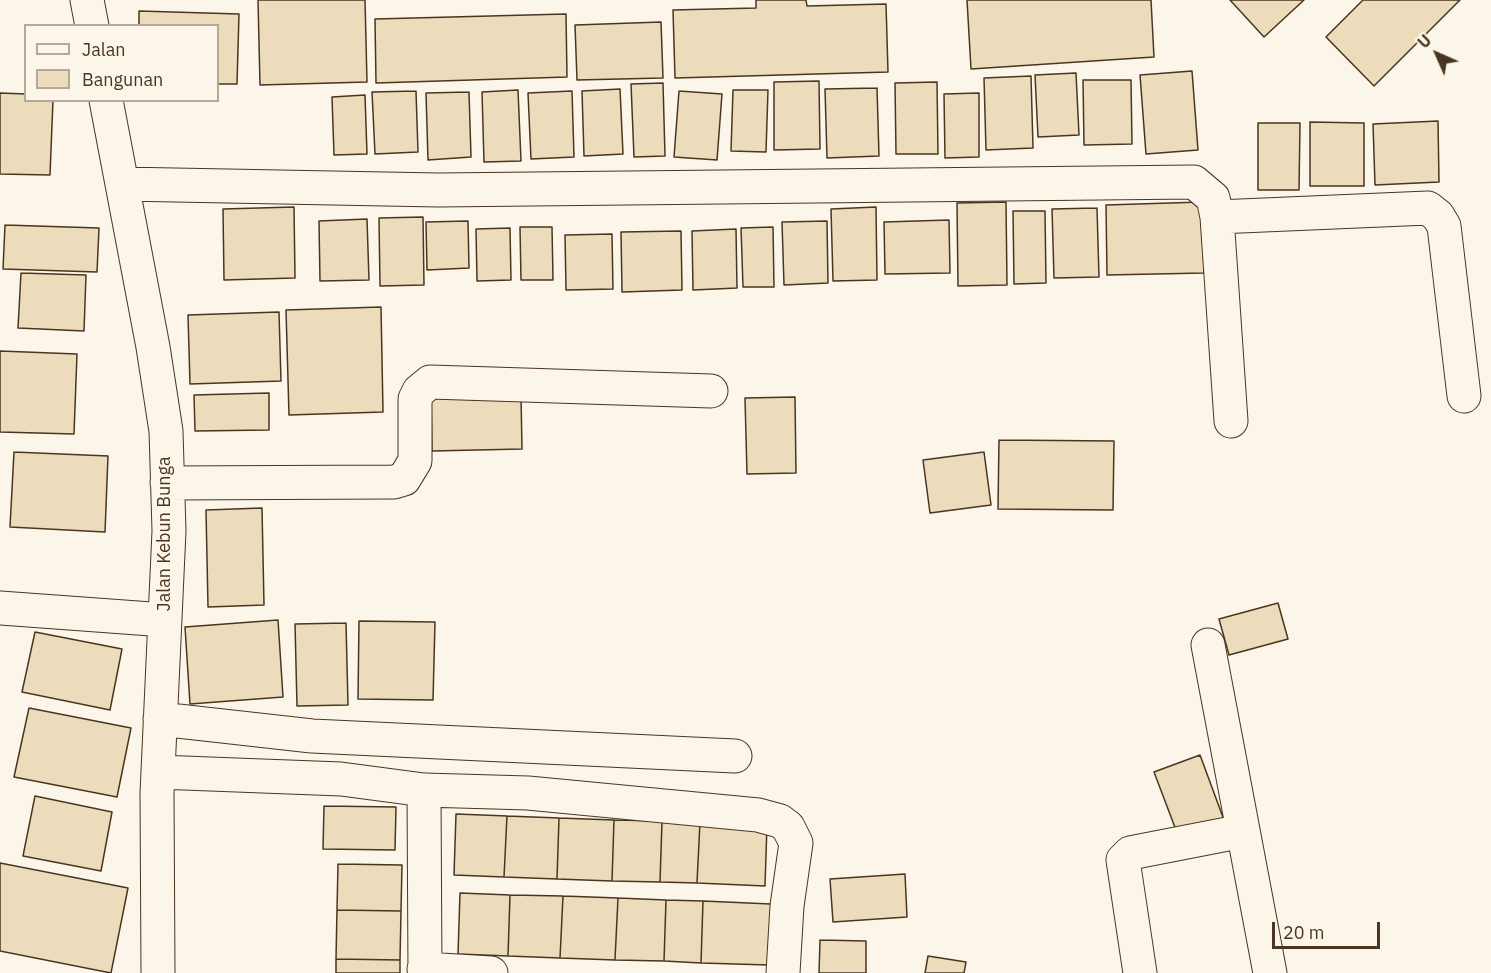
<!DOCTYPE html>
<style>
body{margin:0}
#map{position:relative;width:1491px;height:973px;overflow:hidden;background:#fbf6e9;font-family:"IBM Plex Sans",sans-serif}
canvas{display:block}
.legend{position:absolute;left:24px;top:24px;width:195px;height:78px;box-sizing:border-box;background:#fbf6e9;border:2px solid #b4a999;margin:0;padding:8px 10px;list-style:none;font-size:18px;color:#4a3520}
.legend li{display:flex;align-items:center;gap:12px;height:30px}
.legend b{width:30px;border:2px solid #b4a999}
.north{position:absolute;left:1407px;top:24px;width:60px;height:60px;-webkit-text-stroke:4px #fbf6e9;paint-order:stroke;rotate:315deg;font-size:16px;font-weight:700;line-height:24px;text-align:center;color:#4a3520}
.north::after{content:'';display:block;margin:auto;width:21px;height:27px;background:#4a3520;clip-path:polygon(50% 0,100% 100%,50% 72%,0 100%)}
.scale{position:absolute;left:1272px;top:922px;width:108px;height:27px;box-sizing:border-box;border:3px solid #4a3520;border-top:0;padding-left:8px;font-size:18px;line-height:21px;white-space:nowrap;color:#4a3520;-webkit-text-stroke:4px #fbf6e9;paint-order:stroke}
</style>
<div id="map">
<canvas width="1491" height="973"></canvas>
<ul class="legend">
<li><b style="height:8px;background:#fbf6e9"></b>Jalan</li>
<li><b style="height:16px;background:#ecdcbc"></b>Bangunan</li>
</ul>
<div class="north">U</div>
<div class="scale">20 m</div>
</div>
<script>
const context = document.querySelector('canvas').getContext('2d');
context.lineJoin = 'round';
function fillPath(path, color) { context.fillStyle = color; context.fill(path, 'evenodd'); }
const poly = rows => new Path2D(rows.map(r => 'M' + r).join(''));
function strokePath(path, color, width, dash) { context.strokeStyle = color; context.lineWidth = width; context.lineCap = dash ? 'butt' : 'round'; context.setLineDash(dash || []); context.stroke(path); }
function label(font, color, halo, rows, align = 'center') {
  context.font = font + ' "IBM Plex Sans",sans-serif'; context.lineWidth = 4.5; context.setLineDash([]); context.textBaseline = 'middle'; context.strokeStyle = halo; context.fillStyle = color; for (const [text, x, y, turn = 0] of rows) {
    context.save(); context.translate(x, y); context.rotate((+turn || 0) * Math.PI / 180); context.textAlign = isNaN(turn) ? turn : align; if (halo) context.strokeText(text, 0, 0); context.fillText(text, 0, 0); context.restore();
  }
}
const building = poly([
 [258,0,365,0,367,82,260,85,258,0],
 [756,0,806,0,807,6,886,4,888,72,675,78,673,10,756,8,756,0],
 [967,0,1151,0,1154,57,971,69,967,0],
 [1230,0,1304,0,1264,37,1230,0],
 [1363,0,1460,0,1374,86,1326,37,1363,0],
 [139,11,239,14,237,84,218,84,218,26,139,26,139,11],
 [566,14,567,77,376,83,375,19,566,14],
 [661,22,663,78,577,80,575,25,661,22],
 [1192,71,1198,150,1146,154,1140,75,1192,71],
 [1076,73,1079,135,1038,137,1035,75,1076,73],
 [1031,76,1033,148,986,150,984,78,1031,76],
 [1083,80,1131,80,1132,144,1084,145,1083,80],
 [819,81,820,149,774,150,774,82,819,81],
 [937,82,938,154,896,154,895,83,937,82],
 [663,83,665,156,634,157,631,84,663,83],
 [877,88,879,156,827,158,825,89,877,88],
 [620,89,623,154,584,156,582,91,620,89],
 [518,90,521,161,484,162,482,92,518,90],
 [733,90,768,90,766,152,731,151,733,90],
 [416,91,418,152,375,154,372,92,416,91],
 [572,91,574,157,531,159,528,93,572,91],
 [679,91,722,94,717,160,674,157,679,91],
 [469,92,471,157,428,160,426,93,469,92],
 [0,93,26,94,26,100,53,100,50,175,0,174,0,93],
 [979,93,979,157,945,158,944,94,979,93],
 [365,95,367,154,334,155,332,97,365,95],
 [1438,121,1439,182,1375,185,1373,124,1438,121],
 [1310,122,1364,123,1364,186,1310,186,1310,122],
 [1258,123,1300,123,1299,190,1258,190,1258,123],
 [1006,202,1007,285,958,286,957,203,1006,202],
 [1202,202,1204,273,1107,275,1106,205,1202,202],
 [294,207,295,278,224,280,223,209,294,207],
 [876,207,877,280,833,281,831,209,876,207],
 [1097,208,1099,277,1054,278,1052,209,1097,208],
 [1013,211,1045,211,1046,283,1014,284,1013,211],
 [423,217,424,285,380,286,379,218,423,217],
 [367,219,369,280,320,281,319,221,367,219],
 [949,220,950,273,885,274,884,222,949,220],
 [468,221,469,268,427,270,426,222,468,221],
 [827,221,828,283,784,285,782,222,827,221],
 [5,225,99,228,97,272,3,269,5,225],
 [520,227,552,227,553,280,521,280,520,227],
 [773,227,774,287,743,287,741,228,773,227],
 [510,228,511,280,477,281,476,229,510,228],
 [736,229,737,288,693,290,692,231,736,229],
 [681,231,682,290,622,292,621,232,681,231],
 [612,234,613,289,566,290,565,235,612,234],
 [21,273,86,275,84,331,18,328,21,273],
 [381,307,383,412,289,415,286,310,381,307],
 [279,312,281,381,190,384,188,315,279,312],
 [0,351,77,354,74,434,0,432,0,351],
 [269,393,269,430,195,431,194,395,269,393],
 [521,396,522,449,432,451,431,398,521,396],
 [795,397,796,473,747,474,745,398,795,397],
 [999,440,1114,441,1113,510,998,509,999,440],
 [14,452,108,456,105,532,10,527,14,452],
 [984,452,991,505,930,513,923,460,984,452],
 [262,508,264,605,208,607,206,510,262,508],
 [1278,603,1288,639,1229,655,1219,619,1278,603],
 [278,620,283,697,190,704,185,627,278,620],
 [359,621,435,622,433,700,358,699,359,621],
 [346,623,348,705,297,706,295,624,346,623],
 [35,632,122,649,110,710,22,692,35,632],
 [29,708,131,728,117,797,14,777,29,708],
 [1200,755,1224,820,1179,838,1154,772,1200,755],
 [35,796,112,812,101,871,23,856,35,796],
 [324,806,396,807,395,850,323,849,324,806],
 [456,814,507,816,504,877,454,875,456,814],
 [507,816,559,818,557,879,504,877,507,816],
 [559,818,614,820,612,881,557,879,559,818],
 [614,820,662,821,660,882,612,881,614,820],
 [662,821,700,822,697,883,660,882,662,821],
 [700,822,767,825,765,886,697,883,700,822],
 [0,863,128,888,111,973,0,951,0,863],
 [338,864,402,865,401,911,337,910,338,864],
 [905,874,907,917,833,922,830,879,905,874],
 [460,893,510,895,508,956,458,954,460,893],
 [510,895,563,896,560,958,508,956,510,895],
 [563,896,618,898,615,960,560,958,563,896],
 [618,898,666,900,664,961,615,960,618,898],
 [666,900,703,901,701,963,664,961,666,900],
 [703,901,771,904,769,965,701,963,703,901],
 [337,910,401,911,400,960,336,959,337,910],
 [820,940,866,941,866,973,819,973,820,940],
 [928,956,966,962,964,973,925,973,928,956],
 [336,959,400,960,400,973,336,973,336,959]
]);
fillPath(building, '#ecdcbc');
strokePath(building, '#4a3520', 1.5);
const street = poly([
 [87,0,92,26],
 [106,100,153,347,166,431,169,531,157,793,158,973],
 [122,184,438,190,1194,182,1213,198,1217,217,1231,421],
 [1217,217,1428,208,1438,216,1444,226,1464,396],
 [167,483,394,482,404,479,415,461,415,399,419,391,430,382,711,391],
 [0,608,165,620],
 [1208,645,1270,973],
 [160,719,312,736,735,756],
 [158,772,341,779,424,790,528,793,758,815,780,821,788,827,796,843,787,906,783,973],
 [424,790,425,973],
 [424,969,491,973],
 [1140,973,1123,860,1130,853,1243,831]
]);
strokePath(street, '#4a3520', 35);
strokePath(street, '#fbf6e9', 33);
label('18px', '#4a3520', '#fbf6e9', [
 ["Jalan Kebun Bunga",165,534,-90]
]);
</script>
